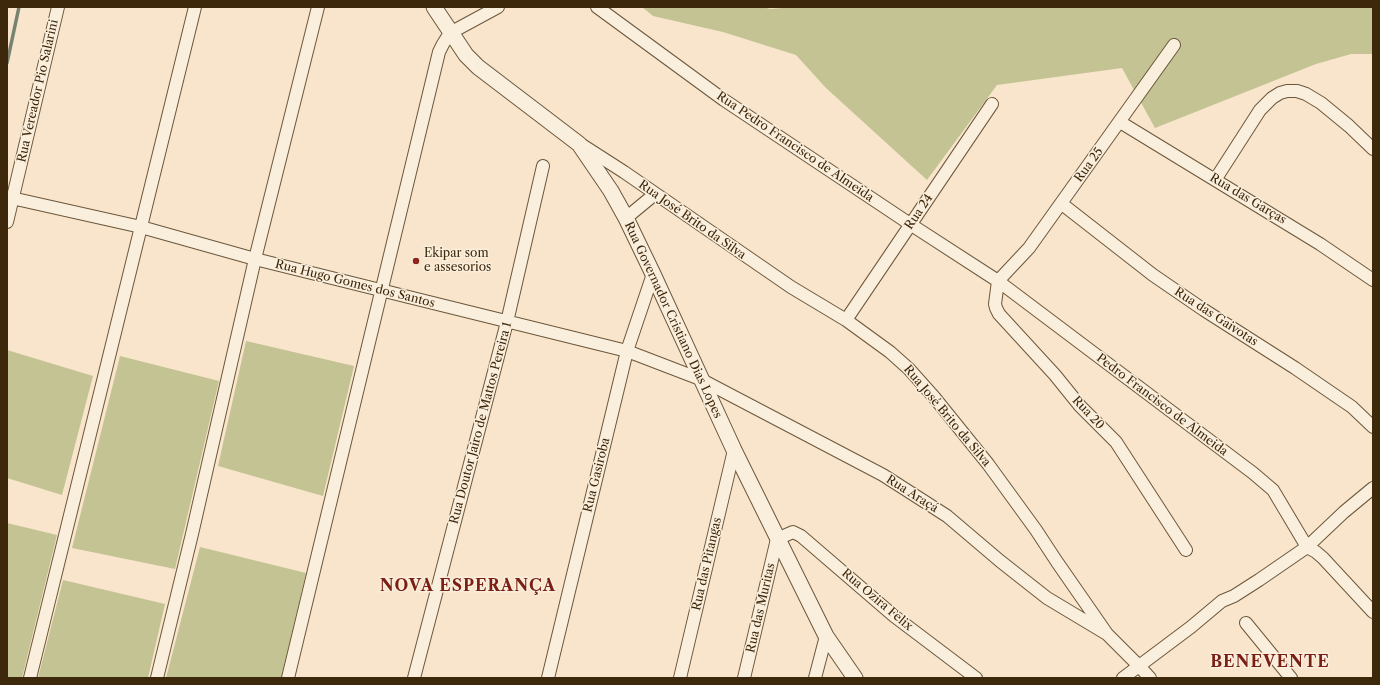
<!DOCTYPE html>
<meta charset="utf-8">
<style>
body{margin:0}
#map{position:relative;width:1380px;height:685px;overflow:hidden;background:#f8e5cb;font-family:"Libre Caslon Text",serif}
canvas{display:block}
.frame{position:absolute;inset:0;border:8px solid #3e280b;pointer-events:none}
</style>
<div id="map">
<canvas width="1380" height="685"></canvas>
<div class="frame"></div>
</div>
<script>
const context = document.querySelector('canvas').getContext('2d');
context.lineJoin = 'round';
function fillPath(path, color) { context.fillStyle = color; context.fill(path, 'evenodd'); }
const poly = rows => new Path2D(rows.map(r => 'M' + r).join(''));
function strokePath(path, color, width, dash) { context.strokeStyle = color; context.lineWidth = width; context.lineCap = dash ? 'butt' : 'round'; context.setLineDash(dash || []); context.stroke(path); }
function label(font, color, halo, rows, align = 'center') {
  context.font = font + ' "Libre Caslon Text",serif'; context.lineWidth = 3; context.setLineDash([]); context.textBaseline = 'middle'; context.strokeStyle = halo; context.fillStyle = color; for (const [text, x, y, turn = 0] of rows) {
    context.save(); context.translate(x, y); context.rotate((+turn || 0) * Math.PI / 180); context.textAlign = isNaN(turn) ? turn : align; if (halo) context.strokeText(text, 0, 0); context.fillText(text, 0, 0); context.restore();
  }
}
fillPath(poly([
 [642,7,763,7,770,9,796,7,1373,7,1373,54,1351,54,1316,64,1155,128,1122,68,997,85,927,180,826,88,796,55,723,32,653,16],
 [246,341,354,366,323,496,218,466],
 [7,350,93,376,62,495,7,478],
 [120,356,219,381,175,569,72,548],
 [7,523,57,535,22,678,7,678],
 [200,547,306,573,281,678,166,678],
 [63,580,165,604,148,678,38,678]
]), '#c3c393');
strokePath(poly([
 [7,63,19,7]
]), '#778370', 3.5);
const minor = poly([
 [597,7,724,100,910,224,998,281,1253,473,1273,490,1307,547,1316,552,1323,558,1373,612],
 [1120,122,1320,244,1373,280],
 [582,145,624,172,791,287,846,320,890,352,909,369,934,397,988,464,1036,530,1057,562,1107,634,1139,666,1150,678],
 [1215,180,1260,110,1272,98,1280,93,1287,91,1297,91,1306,94,1321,103,1349,126,1373,149],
 [7,197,141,227,255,259,627,351,700,379,883,475,947,516,1000,561,1047,598,1107,634],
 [1062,204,1153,275,1204,310,1295,368,1352,407,1373,427],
 [626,218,655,194],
 [7,222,58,7],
 [998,281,995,304,996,308,999,314,1055,375,1080,406,1116,442,1186,550],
 [998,281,1029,248,1174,45],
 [846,320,992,104],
 [1246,623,1291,678],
 [30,678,195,7],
 [157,678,192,534,255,259,318,7],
 [288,678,439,52,443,44,450,33,498,7],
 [414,678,507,322,543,166],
 [548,678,627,351,653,274],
 [680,678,734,450],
 [744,678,777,539,793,532,801,536,894,616,976,678],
 [815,678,826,636],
 [1123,678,1191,627,1222,601,1234,596,1259,580,1307,547,1344,512,1373,488]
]);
const tertiary = poly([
 [434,7,466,55,478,67,579,144,611,191,626,218,653,274,734,450,826,636,855,678]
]);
strokePath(minor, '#6c573b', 14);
strokePath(tertiary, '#6c573b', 17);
strokePath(minor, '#faeedd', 12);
strokePath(tertiary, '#faeedd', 15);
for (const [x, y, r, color] of [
 [416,261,4,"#8f2418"]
]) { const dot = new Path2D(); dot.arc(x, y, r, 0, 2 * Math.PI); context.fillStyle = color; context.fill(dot); strokePath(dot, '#faeedd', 1.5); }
label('12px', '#3e280b', '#faeedd', [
 ["Rua Vereador Pio Salarini",38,91,-77],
 ["Rua Pedro Francisco de Almeida",795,147,34],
 ["Rua 25",1089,165,-54],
 ["Rua das Garças",1248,199,31],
 ["Rua 24",919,212,-56],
 ["Rua José Brito da Silva",692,220,35],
 ["Rua Hugo Gomes dos Santos",355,284,14],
 ["Rua das Gaivotas",1216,317,33],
 ["Rua Governador Cristiano Dias Lopes",673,320,65],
 ["Pedro Francisco de Almeida",1162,405,37],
 ["Rua 20",1088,413,47],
 ["Rua José Brito da Silva",947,416,50],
 ["Rua Doutor Jairo de Mattos Pereira 1",481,423,-75],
 ["Rua Gasiroba",597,475,-76],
 ["Rua Araçá",912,494,32],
 ["Rua das Pitangas",707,564,-77],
 ["Rua Ozira Felix",877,600,40],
 ["Rua das Muritas",761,608,-77]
]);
label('12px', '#3e280b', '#faeedd', [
 ["Ekipar som",424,254],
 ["e assesorios",424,268]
], 'left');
context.letterSpacing = '1px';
label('bold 16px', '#7a1f14', '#faeedd', [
 ["NOVA ESPERANÇA",468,586],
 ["BENEVENTE",1270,662]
]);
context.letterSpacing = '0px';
</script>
